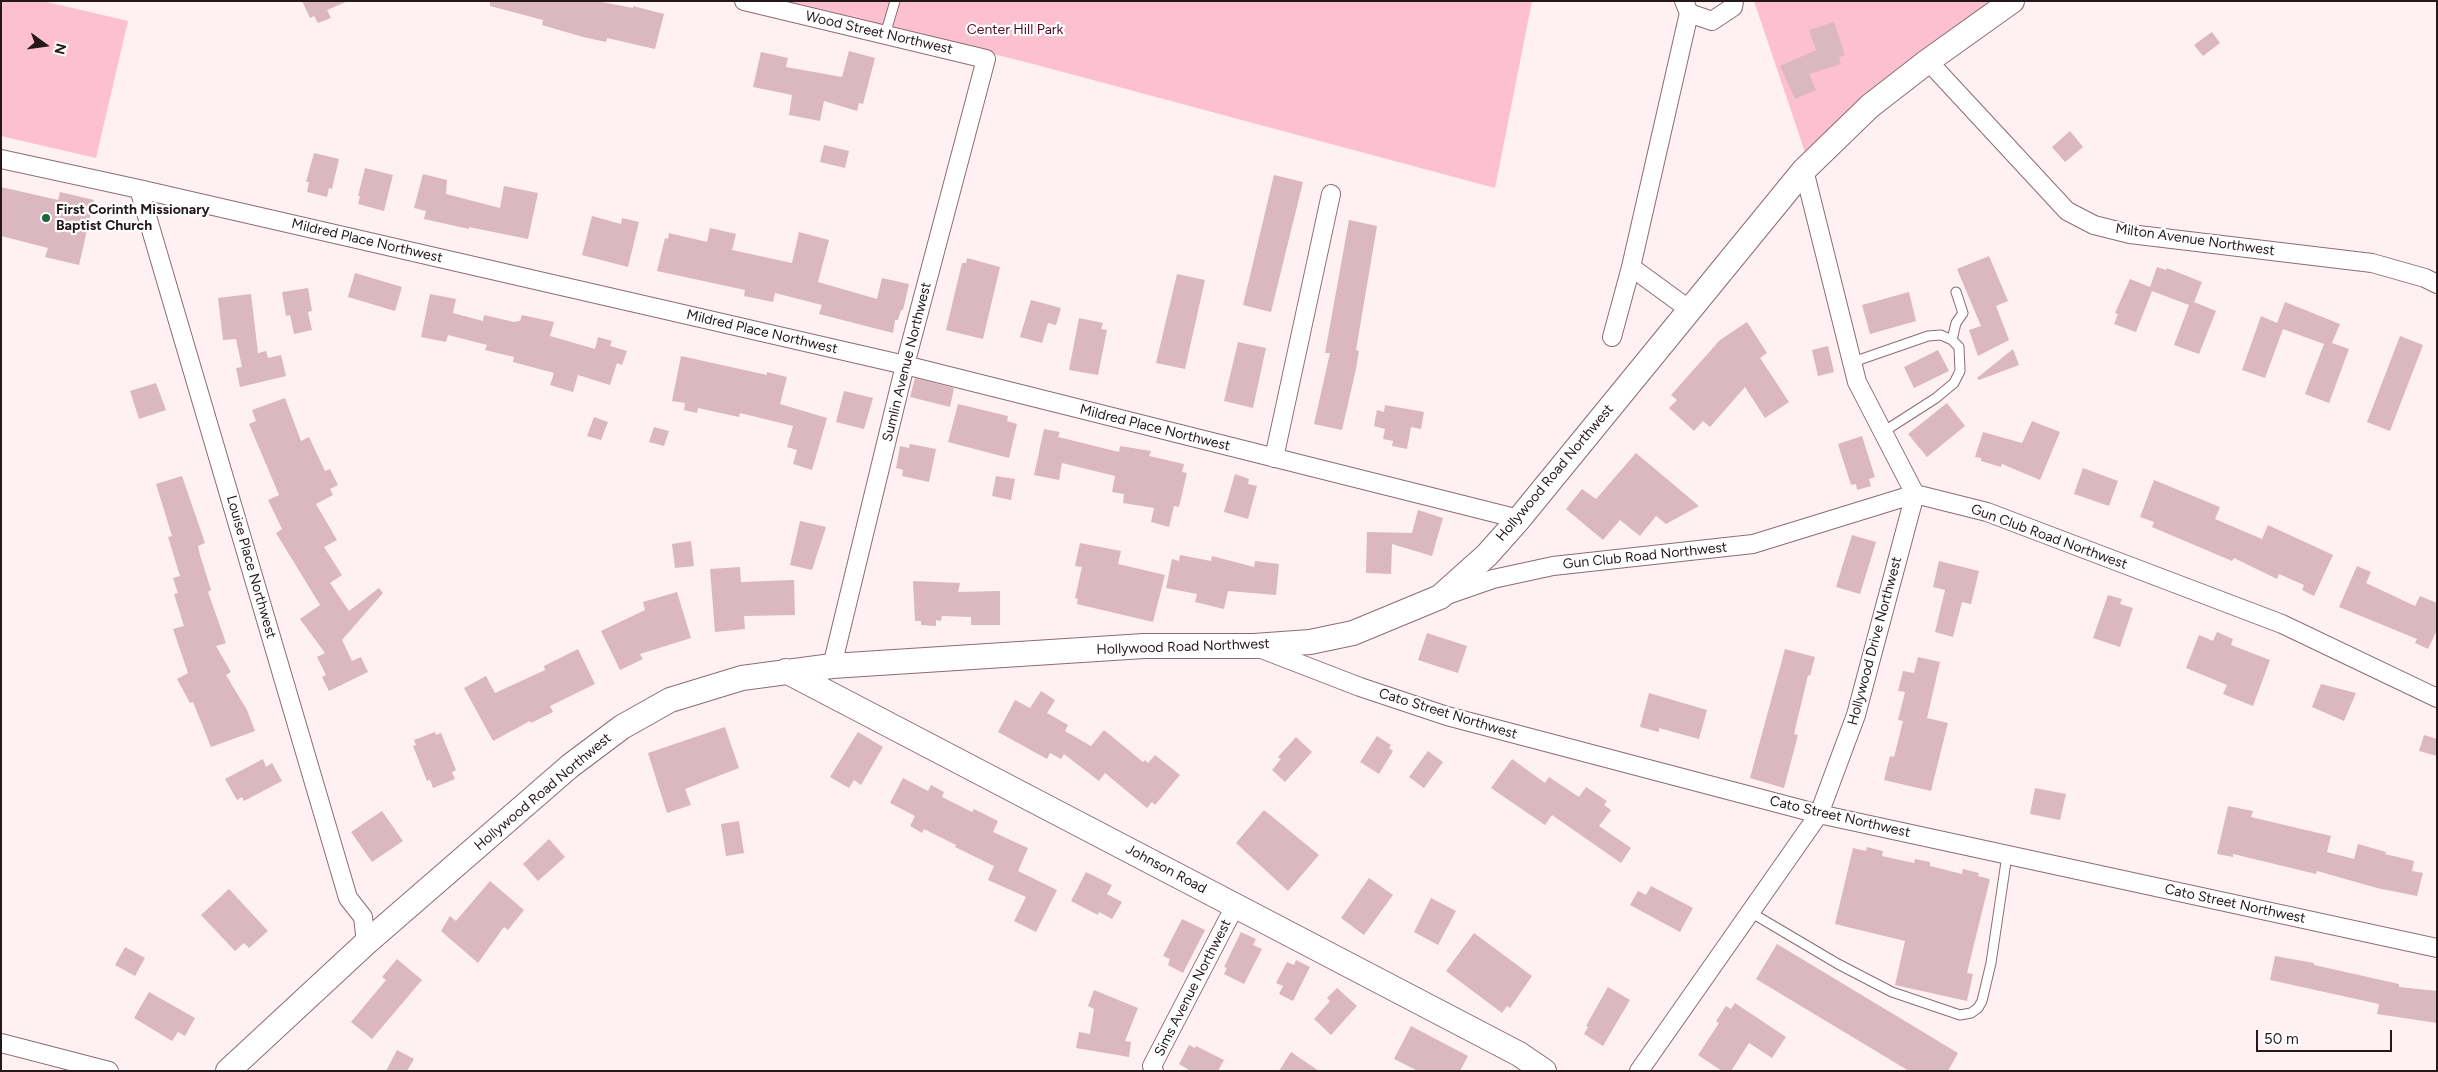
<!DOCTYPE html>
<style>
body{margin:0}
#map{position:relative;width:2438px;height:1072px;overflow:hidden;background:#fff0f3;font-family:Figtree,sans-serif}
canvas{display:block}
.frame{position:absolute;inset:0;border:2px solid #25181b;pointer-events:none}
.north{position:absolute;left:20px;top:20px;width:50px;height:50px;-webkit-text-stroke:4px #fff;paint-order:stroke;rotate:104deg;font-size:14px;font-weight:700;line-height:20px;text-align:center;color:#25181b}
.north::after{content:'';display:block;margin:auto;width:18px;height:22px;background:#25181b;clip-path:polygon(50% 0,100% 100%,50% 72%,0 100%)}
.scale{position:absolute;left:2256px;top:1030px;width:136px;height:22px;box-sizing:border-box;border:2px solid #25181b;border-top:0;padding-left:6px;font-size:15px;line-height:18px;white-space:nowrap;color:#25181b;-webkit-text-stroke:4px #fff;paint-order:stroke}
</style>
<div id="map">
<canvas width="2438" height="1072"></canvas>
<div class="frame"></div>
<div class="north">N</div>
<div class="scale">50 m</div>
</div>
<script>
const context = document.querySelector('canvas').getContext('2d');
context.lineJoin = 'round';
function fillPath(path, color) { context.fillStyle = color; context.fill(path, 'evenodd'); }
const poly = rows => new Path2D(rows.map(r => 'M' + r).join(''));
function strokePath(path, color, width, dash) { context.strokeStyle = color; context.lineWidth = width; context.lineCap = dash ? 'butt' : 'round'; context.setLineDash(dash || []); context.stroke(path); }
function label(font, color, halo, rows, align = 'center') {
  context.font = font + ' Figtree,sans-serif'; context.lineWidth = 4.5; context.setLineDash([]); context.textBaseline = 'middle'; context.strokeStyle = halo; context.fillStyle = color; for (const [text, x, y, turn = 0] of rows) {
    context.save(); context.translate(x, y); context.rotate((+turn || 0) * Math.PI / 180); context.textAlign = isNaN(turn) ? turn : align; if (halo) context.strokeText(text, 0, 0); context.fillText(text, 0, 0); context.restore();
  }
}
fillPath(poly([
 [2,1,43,1,128,21,96,158,1,136],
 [783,1,1532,1,1495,188,1037,65],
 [1754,1,2006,1,1811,170]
]), '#fdc0d0');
fillPath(poly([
 [302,1,348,1,327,10,331,18,318,23,314,16,310,18],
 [490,1,597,1,633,8,633,6,664,14,655,49,607,38,606,42,583,37,542,25,543,20,490,6],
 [1834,22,1845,55,1839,57,1841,64,1809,74,1816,90,1795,99,1780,66,1816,50,1809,30],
 [2212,32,2220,43,2203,56,2194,45],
 [849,51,875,58,863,104,859,103,857,111,824,101,820,121,789,115,792,95,753,87,761,52,788,58,786,67,842,77],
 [2070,131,2083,147,2065,162,2052,147],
 [824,145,849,151,845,168,820,162],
 [314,153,339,159,332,189,329,188,327,197,307,192,309,182,306,182],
 [365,168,393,175,384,211,358,204,360,196,358,196],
 [423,174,447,180,446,194,500,208,504,186,538,193,528,239,469,227,469,229,424,219,426,211,414,208],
 [1274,175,1303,182,1271,312,1243,305],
 [1,187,58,200,60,192,94,200,79,265,45,257,48,248,1,236],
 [592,216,621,224,622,218,639,222,628,267,582,255],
 [1349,220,1377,226,1356,350,1359,351,1356,369,1342,430,1314,424,1330,353,1325,353],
 [710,228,736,234,732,250,792,263,799,232,829,240,818,282,877,299,882,278,909,284,903,310,901,310,898,320,895,320,893,333,819,314,822,305,775,293,773,302,744,296,745,290,657,271,665,238,668,239,669,233,707,242],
 [1989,256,2008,301,1996,306,2009,340,1978,356,1969,330,1981,326,1957,269],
 [967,258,1000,267,983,339,946,330,962,263,966,263],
 [2157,267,2166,270,2167,268,2202,282,2194,302,2216,311,2199,354,2174,345,2189,305,2152,291,2136,332,2114,324,2118,314,2115,313,2130,279,2150,287],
 [355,273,402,287,395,311,348,297],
 [1177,274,1205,280,1185,369,1156,363],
 [308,288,312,311,308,312,312,330,294,334,290,315,286,316,282,292],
 [1909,292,1916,321,1870,334,1862,305],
 [251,294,258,353,266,351,268,358,281,355,286,376,240,387,236,368,242,367,236,339,223,340,218,298],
 [430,294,456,299,453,313,483,321,484,315,514,322,520,321,522,315,554,322,550,336,595,349,598,337,612,341,610,346,627,351,622,365,617,363,610,385,578,375,573,392,550,385,554,373,513,362,514,357,485,350,487,345,448,335,446,342,421,337],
 [1031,300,1061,308,1056,325,1048,323,1042,343,1020,337],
 [2285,302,2340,324,2332,343,2349,349,2329,403,2305,394,2324,344,2283,329,2265,378,2242,370,2261,316,2277,323],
 [1079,318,1103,323,1101,329,1107,330,1098,375,1069,370],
 [1747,322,1767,353,1760,358,1789,402,1765,418,1745,387,1710,427,1703,421,1694,431,1669,408,1677,400,1671,395,1720,340],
 [2400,336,2423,345,2390,431,2367,422],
 [1238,342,1266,348,1253,408,1224,401],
 [1828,346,1834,372,1818,376,1812,350],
 [2013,349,2019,365,1979,380,1977,378],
 [1938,350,1949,371,1914,388,1904,367],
 [681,356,767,375,767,372,787,377,780,404,827,418,812,470,793,464,797,450,787,447,793,426,740,413,739,417,698,408,697,413,684,410,685,403,672,401],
 [915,378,954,388,950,407,910,397],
 [156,383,166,410,139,419,130,391],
 [844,391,873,398,864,429,836,422],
 [285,398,301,441,309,437,325,471,330,469,338,485,330,489,333,495,316,504,337,540,324,547,342,575,330,583,349,611,379,588,383,593,342,640,352,661,361,657,368,672,329,691,322,677,326,675,317,657,325,653,300,619,320,605,276,533,282,529,268,500,279,495,249,424,256,421,252,410],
 [1947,403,1965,426,1927,457,1908,434],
 [958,404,1008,416,1007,421,1017,424,1009,458,948,442],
 [1385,405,1424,412,1421,429,1411,427,1407,449,1392,446,1393,441,1383,439,1385,429,1374,426,1377,410,1384,412],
 [594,417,608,422,601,440,587,436],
 [2032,421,2060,432,2040,480,2002,464,2001,467,1981,461,1981,458,1975,457,1983,432,2022,443],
 [654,427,669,431,664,446,649,442],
 [1044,429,1060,432,1058,437,1119,452,1120,446,1151,451,1149,456,1184,464,1182,472,1187,473,1179,507,1174,506,1169,527,1151,522,1154,508,1123,503,1124,494,1112,492,1115,476,1062,463,1059,480,1034,475],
 [1862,436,1875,477,1869,479,1871,486,1857,490,1856,484,1851,485,1838,444],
 [910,444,936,449,929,482,902,476,903,470,896,468,900,446,909,448],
 [1636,453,1699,506,1666,524,1656,516,1640,536,1620,520,1603,540,1566,509,1582,489,1596,499],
 [2083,468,2118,481,2109,506,2074,494],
 [1235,474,1249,479,1248,484,1257,486,1248,519,1224,512],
 [182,476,205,543,198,546,200,555,211,590,208,592,226,643,216,646,231,672,226,675,247,710,255,731,211,747,193,702,190,703,177,679,188,673,173,629,184,626,174,594,178,593,173,578,180,576,168,537,172,536,156,484],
 [996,476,1015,479,1011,500,992,496],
 [2154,480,2220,507,2215,519,2262,539,2268,525,2333,555,2314,596,2302,590,2304,585,2279,574,2277,579,2234,558,2232,561,2152,527,2154,522,2140,517],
 [1418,510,1443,518,1432,556,1392,544,1391,574,1366,573,1367,532,1412,533],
 [800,521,826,527,812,570,790,565],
 [1852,535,1876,542,1860,594,1836,587],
 [691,541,694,566,675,568,672,544],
 [1080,543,1121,551,1118,564,1165,575,1153,622,1077,604,1078,599,1075,598,1082,567,1075,566],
 [1180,555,1211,561,1212,556,1254,567,1255,561,1279,564,1276,595,1228,591,1224,609,1195,602,1197,594,1166,588,1172,559,1179,561],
 [1939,561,1979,571,1971,604,1962,602,1953,637,1935,632,1945,590,1933,587],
 [2357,566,2371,572,2366,583,2415,606,2420,596,2437,603,2437,630,2428,649,2415,643,2417,639,2339,607],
 [740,567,741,582,794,580,795,615,744,616,745,629,715,632,710,569],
 [913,581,960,583,958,592,1000,591,1000,625,971,625,971,617,942,616,941,621,936,620,936,626,921,625,921,621,915,621],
 [677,592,691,638,640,654,643,659,620,670,601,631,645,610,643,602],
 [2108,595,2122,599,2120,604,2133,608,2120,647,2093,638],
 [2217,632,2233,639,2231,645,2270,660,2253,706,2223,694,2227,685,2186,668,2199,635,2213,641],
 [1427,633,1467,646,1458,673,1418,660],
 [578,649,595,684,550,706,553,712,531,723,530,721,493,741,464,688,486,676,495,693,545,670,544,666],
 [1785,649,1815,657,1810,676,1808,675,1794,734,1798,735,1784,788,1750,778],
 [1918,657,1940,662,1927,718,1948,723,1931,791,1884,780,1890,756,1894,757,1903,721,1898,720,1905,692,1898,691,1903,671,1914,673],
 [2321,684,2356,693,2344,721,2312,707],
 [1041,691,1055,700,1047,713,1068,725,1065,731,1091,746,1104,730,1143,762,1145,760,1148,763,1155,755,1180,775,1155,805,1152,802,1147,808,1105,773,1099,781,1064,754,1061,759,1050,753,1047,759,998,732,1015,700,1030,708],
 [1649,693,1707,710,1699,739,1659,728,1659,732,1640,727],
 [725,727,739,768,685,789,691,805,667,813,648,753],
 [435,732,436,735,441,733,456,770,452,772,455,779,433,788,430,780,427,781,413,746,416,745,414,740],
 [858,732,883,747,861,785,854,780,849,788,830,777],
 [2424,735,2437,739,2437,756,2419,751],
 [1377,736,1391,745,1389,748,1393,751,1379,774,1360,762],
 [1296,737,1312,752,1285,782,1272,770,1281,759,1278,757],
 [1428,751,1443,762,1424,788,1409,777],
 [263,759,266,767,272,763,282,781,244,801,242,797,237,800,225,779],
 [1512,759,1545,783,1549,777,1579,797,1586,787,1607,801,1604,805,1611,810,1599,826,1631,848,1621,863,1552,815,1545,825,1491,788],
 [903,778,928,791,931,785,944,792,942,797,972,812,974,809,998,821,993,832,1028,848,1018,871,1057,890,1036,932,1014,921,1026,897,988,880,994,866,955,847,956,845,924,829,922,833,910,826,915,816,890,803],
 [2035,788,2066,794,2060,820,2030,814],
 [2228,806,2253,811,2251,817,2331,836,2327,852,2354,859,2358,844,2386,852,2385,854,2414,861,2412,871,2423,873,2417,896,2377,888,2317,871,2316,874,2233,854,2233,857,2217,854],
 [1264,810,1319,855,1288,891,1236,843],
 [382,811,403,841,372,862,351,832],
 [739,821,744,853,726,856,721,824],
 [549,839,565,857,538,881,523,864],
 [1867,847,1883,851,1882,856,1914,863,1915,859,1930,862,1930,866,1962,874,1963,869,1979,873,1978,876,1990,879,1967,973,1973,974,1967,1001,1895,985,1905,941,1835,924,1853,848,1866,851],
 [1086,872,1112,885,1107,894,1122,902,1112,919,1099,912,1098,915,1071,901],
 [1369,878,1393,895,1364,935,1341,918],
 [490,881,524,910,508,930,504,927,478,963,441,931,450,916,456,921],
 [1651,886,1693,908,1680,932,1630,905,1638,891,1646,895],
 [229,889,268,931,249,948,244,943,235,951,201,915],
 [1431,898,1456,911,1438,945,1414,932],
 [1182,919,1205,930,1183,973,1168,965,1170,959,1163,956],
 [1241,932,1256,939,1253,945,1262,949,1244,984,1224,974,1227,968,1224,967],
 [1474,933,1532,976,1510,1008,1507,1006,1502,1013,1446,971],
 [1777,944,1958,1053,1948,1071,1909,1071,1756,979],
 [125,947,145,958,135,976,115,965],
 [2275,956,2314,963,2314,965,2399,984,2399,987,2437,991,2437,1023,2377,1014,2379,1004,2270,980],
 [397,959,422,980,372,1039,351,1022,386,980,382,977],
 [1296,960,1310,967,1293,1001,1279,994,1283,986,1276,983,1287,962,1294,965],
 [1608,987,1630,1000,1603,1046,1584,1034,1588,1027,1586,1026],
 [1337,988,1357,1006,1331,1035,1314,1019,1330,1001,1327,998],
 [1094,990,1138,1008,1125,1041,1131,1042,1129,1057,1076,1048,1079,1032,1090,1034,1094,1009,1088,1006],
 [149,992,195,1018,185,1036,178,1032,172,1041,134,1018],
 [1735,1003,1786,1037,1772,1058,1749,1043,1731,1071,1722,1071,1698,1055,1719,1023,1716,1021,1726,1006,1731,1009],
 [1411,1026,1468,1056,1460,1071,1418,1071,1394,1059],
 [1189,1045,1195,1048,1196,1046,1224,1060,1218,1071,1191,1071,1179,1064],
 [397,1050,414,1059,407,1071,386,1071],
 [1291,1052,1319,1071,1279,1071]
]), '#dbb7c0');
const lane = poly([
 [885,35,895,1],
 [1952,340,1956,323,1963,313,1956,292],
 [1853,362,1928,336,1941,335,1952,340,1959,347,1960,371,1954,383,1936,398,1883,432],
 [1750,912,1838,964,1892,992,1960,1015,1971,1013,1978,1008,1982,1001,1991,963,2007,855]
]);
const street = poly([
 [744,1,986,59,905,365,832,666],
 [1684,1,1689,13,1631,267,1690,310],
 [1689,13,1712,21,1733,7,1734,1],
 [1928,61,2067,211,2094,225,2130,234,2372,263,2425,278,2437,284],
 [1,159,139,189,905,365,1519,519],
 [139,189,348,898,363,917,366,943],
 [1612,337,1631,267],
 [1274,458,1331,194],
 [1447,595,1493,579,1553,566,1753,544,1915,494,1987,512,2282,624,2437,698],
 [1259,648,1360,687,1447,716,1819,814,2437,948],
 [1,1043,109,1071],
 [1154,1071,1152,1066,1235,906],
 [1639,1071,1819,814,1856,715,1915,494,1857,382,1804,170]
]);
const secondary = poly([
 [786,671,1519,1054,1544,1071],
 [228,1071,366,943,570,766,622,727,670,700,742,678,832,666,1144,646,1254,646,1310,642,1353,633,1440,597,1487,555,1519,519,1804,170,1870,106,1928,61,2012,1]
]);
strokePath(lane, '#8c6c74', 11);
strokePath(street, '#8c6c74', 20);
strokePath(secondary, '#8c6c74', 26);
strokePath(lane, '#fff', 9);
strokePath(street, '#fff', 18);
strokePath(secondary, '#fff', 24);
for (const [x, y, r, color] of [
 [46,218,5,"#196837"]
]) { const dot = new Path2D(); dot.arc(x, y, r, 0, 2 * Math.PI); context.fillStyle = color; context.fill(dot); strokePath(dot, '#fff', 2); }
label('14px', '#540a29', '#fff', [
 ["Center Hill Park",1015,30]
]);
label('14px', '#25181b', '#fff', [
 ["Wood Street Northwest",879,33,13],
 ["Milton Avenue Northwest",2195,240,8],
 ["Mildred Place Northwest",367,241,13],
 ["Mildred Place Northwest",762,332,13],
 ["Sumlin Avenue Northwest",907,362,-76],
 ["Mildred Place Northwest",1155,428,14],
 ["Hollywood Road Northwest",1555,473,-50],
 ["Gun Club Road Northwest",2049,537,20],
 ["Gun Club Road Northwest",1645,556,-6],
 ["Louise Place Northwest",251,567,74],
 ["Hollywood Drive Northwest",1875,641,-75],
 ["Hollywood Road Northwest",1183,647,-2],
 ["Cato Street Northwest",1448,714,17],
 ["Hollywood Road Northwest",543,792,-40],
 ["Cato Street Northwest",1840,817,13],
 ["Johnson Road",1166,869,28],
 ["Cato Street Northwest",2235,904,12],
 ["Sims Avenue Northwest",1193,988,-63]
]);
label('bold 14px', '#25181b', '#fff', [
 ["First Corinth Missionary",56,210],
 ["Baptist Church",56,226]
], 'left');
</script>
